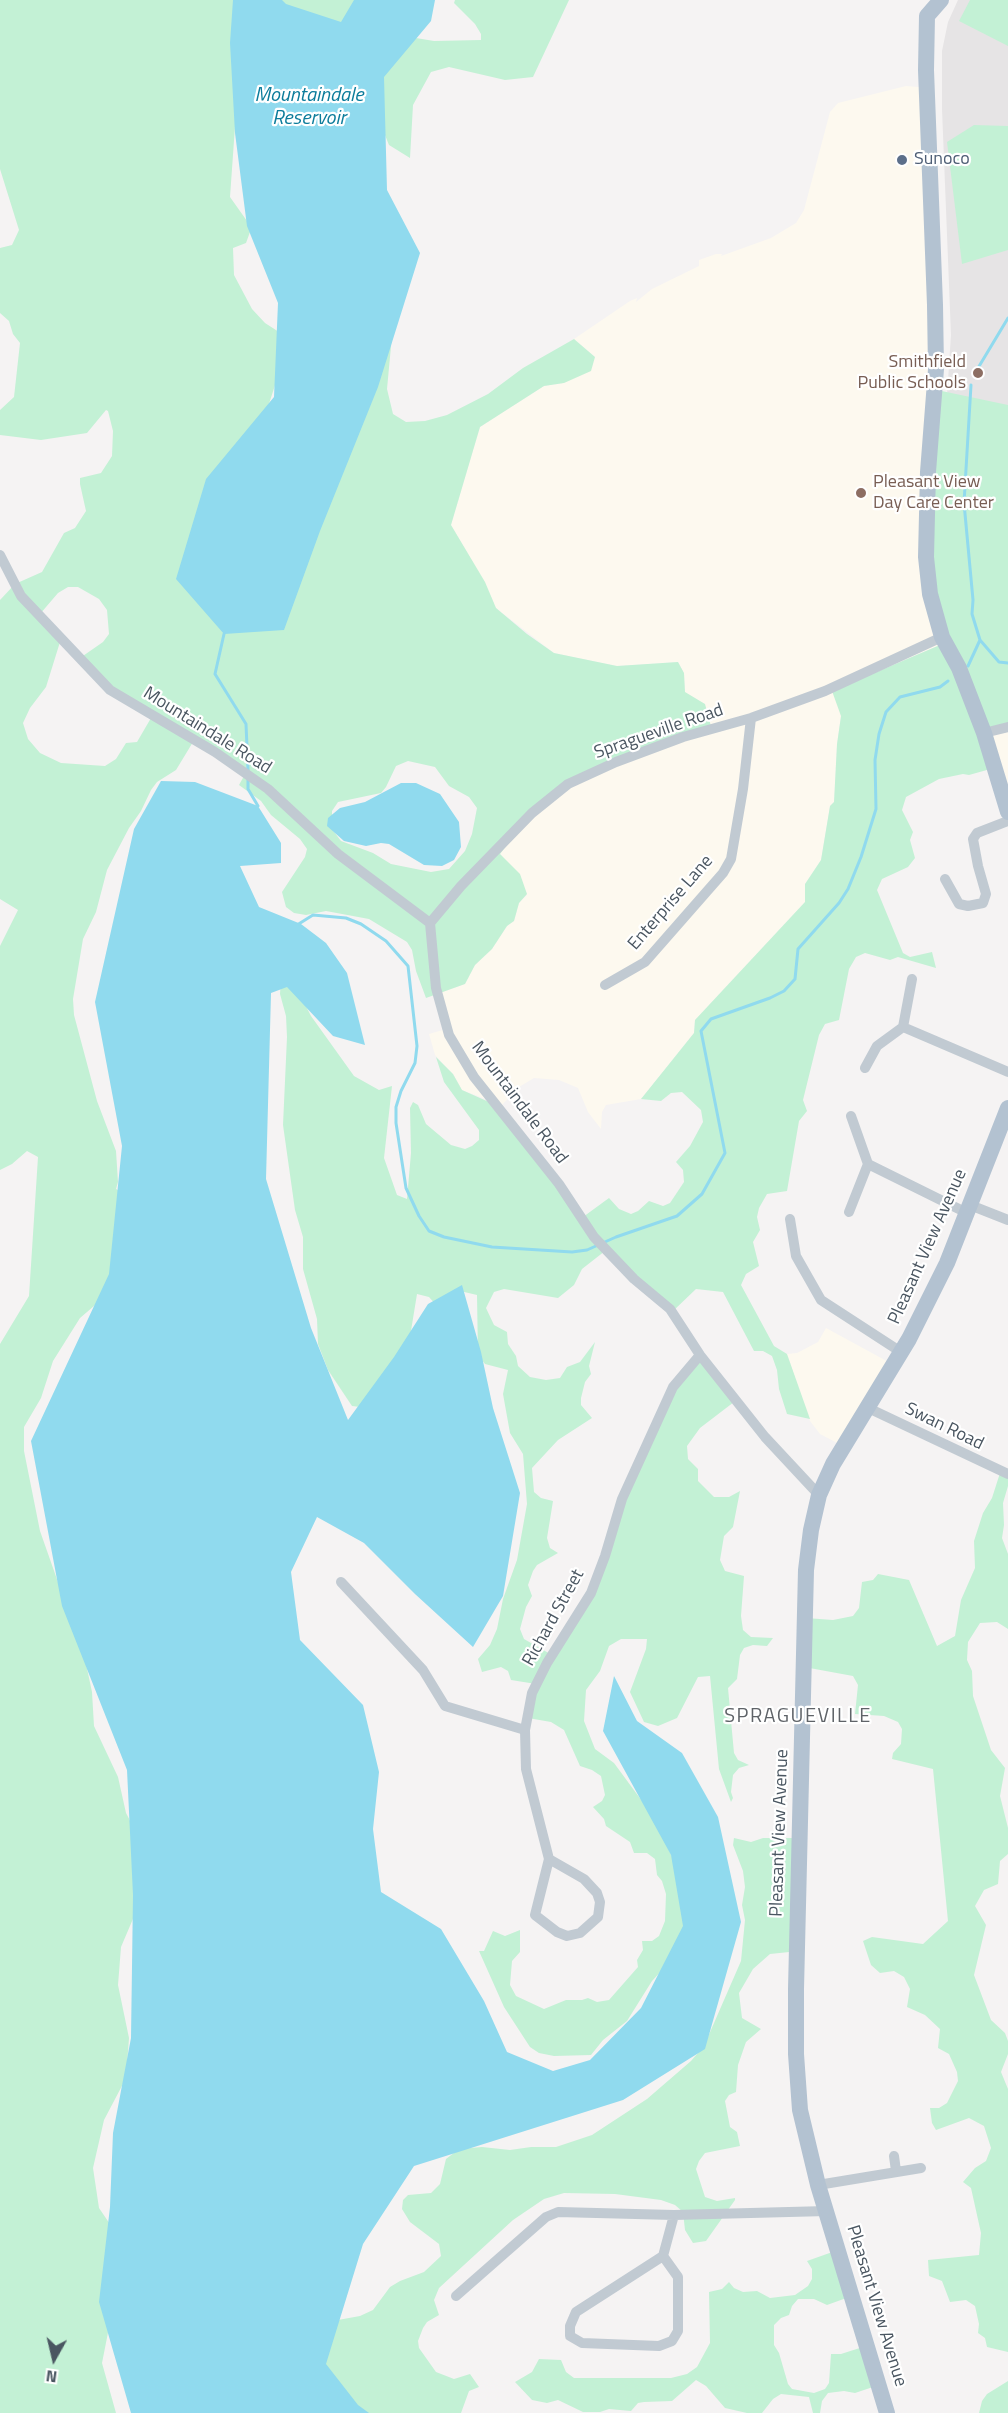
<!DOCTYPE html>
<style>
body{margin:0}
#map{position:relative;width:1008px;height:2413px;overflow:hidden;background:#f5f3f3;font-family:"Titillium Web",sans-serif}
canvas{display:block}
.north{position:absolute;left:24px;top:2329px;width:60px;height:60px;-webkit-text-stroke:4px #fff;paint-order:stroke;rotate:188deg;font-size:16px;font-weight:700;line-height:24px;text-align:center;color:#4a5661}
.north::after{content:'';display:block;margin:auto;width:21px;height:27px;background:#4a5661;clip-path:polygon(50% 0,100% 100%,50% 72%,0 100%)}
</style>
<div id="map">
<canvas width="1008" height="2413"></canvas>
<div class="north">N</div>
</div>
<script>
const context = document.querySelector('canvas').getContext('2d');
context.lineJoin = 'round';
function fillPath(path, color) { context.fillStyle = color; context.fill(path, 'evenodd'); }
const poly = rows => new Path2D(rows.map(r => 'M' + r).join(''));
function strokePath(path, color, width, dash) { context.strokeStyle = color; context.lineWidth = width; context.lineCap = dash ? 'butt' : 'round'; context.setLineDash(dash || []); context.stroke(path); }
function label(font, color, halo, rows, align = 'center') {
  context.font = font + ' "Titillium Web",sans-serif'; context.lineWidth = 4.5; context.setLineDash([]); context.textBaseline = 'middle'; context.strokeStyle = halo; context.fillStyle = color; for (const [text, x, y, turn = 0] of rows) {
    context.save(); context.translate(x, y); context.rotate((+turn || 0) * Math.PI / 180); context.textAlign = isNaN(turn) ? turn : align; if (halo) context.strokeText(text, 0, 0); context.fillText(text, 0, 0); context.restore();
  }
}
fillPath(poly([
 [906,86,930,88,947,642,835,689,841,716,837,744,834,802,830,806,821,860,805,884,805,902,695,1020,694,1033,641,1099,606,1105,602,1112,601,1129,588,1112,578,1088,559,1080,534,1078,519,1087,502,1105,462,1090,453,1074,435,1055,429,1034,446,1029,437,994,465,984,475,965,492,949,507,926,514,921,519,903,527,895,498,850,567,786,705,704,685,693,684,673,678,662,617,666,554,653,496,608,485,583,451,525,480,427,544,386,564,383,595,357,574,339,630,301,637,298,636,302,652,289,699,266,699,260,716,254,722,254,721,256,771,238,796,223,804,210,830,112,838,103],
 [1008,729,1008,806,985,735],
 [826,1328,894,1365,843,1446,820,1434,810,1421,787,1354,797,1353,818,1342]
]), '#fdf9ef');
fillPath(poly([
 [958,0,1008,0,1008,711,946,411,951,335,942,109,942,51,948,22]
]), '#e6e4e5');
fillPath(poly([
 [0,0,244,0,230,197,247,221,250,232,246,243,233,248,234,275,252,309,265,323,279,332,278,376,266,413,393,325,387,389,393,414,406,422,425,421,447,415,488,394,523,368,574,339,595,357,591,371,564,383,544,386,480,427,451,525,485,582,496,608,527,634,554,653,617,666,678,662,684,673,685,692,705,704,712,730,588,776,529,816,500,854,520,874,527,894,519,903,514,921,507,926,492,949,475,965,465,984,426,998,416,971,412,950,407,942,369,919,326,911,306,915,294,913,286,907,282,892,305,857,307,849,300,839,271,815,261,801,239,785,244,776,193,742,176,770,157,782,151,790,141,811,129,828,107,870,96,912,83,939,73,999,74,1015,97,1101,116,1151,118,1182,116,1189,120,1191,108,1294,80,1318,53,1361,41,1398,24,1427,24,1451,40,1531,85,1659,92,1692,94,1726,118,1777,126,1813,143,1845,144,1893,121,1947,118,1985,129,2038,127,2065,124,2082,104,2120,93,2168,99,2208,116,2233,118,2282,102,2363,116,2413,0,2413,0,1344,29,1296,38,1157,27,1151,12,1164,0,1170,0,946,18,910,0,899,0,600,15,584,42,572,64,533,75,528,86,511,80,484,80,478,101,473,112,456,113,431,108,411,106,410,87,433,41,440,0,435,0,410,14,397,20,343,13,334,9,321,0,313,0,248,12,245,19,230,0,169],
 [68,587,78,587,99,599,107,610,109,634,103,642,80,658,110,691,151,718,137,742,126,743,116,759,105,766,61,763,40,753,28,739,23,723,30,708,46,687,60,642,40,614,58,593],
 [408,761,435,767,449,786,469,797,477,808,472,834,465,851,449,869,431,872,391,864,373,853,341,841,332,829,332,811,338,802,381,793,386,787,396,766],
 [280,0,381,0,368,14,326,30,302,25],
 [455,0,569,0,533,77,505,80,449,67,431,72,413,105,410,158,389,145,378,118,377,87,398,35,434,41,481,40,481,34,475,24,454,3],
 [970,0,1008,0,1008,46,959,21],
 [974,125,1008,126,1008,250,962,264,947,142],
 [937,390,1008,405,1008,729,985,735,994,768,969,775,963,774,939,779,906,797,902,810,913,832,910,840,915,858,908,867,882,879,877,890,903,953,910,957,932,952,936,968,898,957,890,960,865,953,856,957,849,969,839,1020,825,1024,819,1035,803,1100,807,1111,799,1121,787,1191,767,1194,759,1208,757,1217,760,1230,753,1242,759,1266,746,1274,741,1285,774,1346,787,1354,810,1419,787,1414,779,1389,777,1370,772,1356,763,1351,754,1351,723,1292,696,1289,672,1312,605,1251,582,1269,574,1285,558,1298,504,1289,494,1292,486,1308,494,1325,507,1332,508,1344,516,1356,518,1366,530,1377,546,1380,560,1378,567,1367,580,1362,595,1342,589,1366,591,1374,585,1382,581,1398,581,1405,592,1418,558,1440,532,1468,534,1492,541,1498,553,1501,547,1538,550,1548,558,1553,537,1565,533,1571,528,1585,532,1596,526,1607,520,1629,524,1639,552,1655,580,1611,621,1502,671,1392,699,1358,734,1402,700,1428,687,1446,688,1459,698,1469,698,1481,714,1497,729,1497,740,1491,733,1527,724,1536,720,1560,725,1571,744,1576,741,1616,743,1630,751,1637,773,1638,767,1646,753,1645,744,1648,740,1655,737,1679,728,1688,734,1753,738,1760,749,1765,739,1768,733,1775,731,1792,733,1798,731,1802,719,1769,710,1676,698,1677,677,1718,658,1726,644,1722,630,1692,646,1649,647,1639,621,1639,609,1646,600,1671,586,1690,584,1721,595,1749,614,1763,653,1816,680,1874,686,1928,664,1968,652,1981,627,2021,603,2040,591,2055,554,2056,539,2053,530,2047,504,2007,479,1951,484,1951,493,1931,505,1936,520,1930,520,1952,512,1961,510,1985,516,1996,544,2009,566,2000,582,2000,588,1998,597,2002,609,2000,638,1967,637,1960,643,1950,642,1941,652,1941,659,1936,665,1921,666,1894,662,1881,657,1875,655,1859,647,1853,634,1853,630,1842,606,1826,604,1819,593,1807,602,1801,605,1795,601,1776,592,1770,580,1766,564,1730,551,1722,528,1718,536,1684,511,1680,508,1671,501,1667,482,1672,478,1659,490,1645,497,1629,503,1599,517,1560,527,1504,523,1454,510,1433,503,1394,508,1370,485,1364,478,1355,477,1295,460,1291,436,1305,429,1297,417,1294,402,1386,384,1410,352,1406,328,1370,318,1344,317,1319,303,1269,303,1237,295,1210,283,1125,287,1037,286,1016,280,994,281,980,297,989,311,1016,354,1076,379,1090,392,1086,384,1158,397,1195,407,1199,411,1153,410,1108,413,1102,418,1105,426,1124,451,1145,465,1149,472,1146,479,1140,479,1130,444,1082,436,1057,453,1074,462,1090,489,1102,583,1217,609,1198,619,1209,631,1214,638,1211,649,1201,663,1206,670,1203,684,1182,683,1170,676,1162,690,1146,703,1122,701,1110,682,1092,671,1093,661,1101,641,1099,694,1033,695,1020,805,902,805,884,821,860,830,806,834,802,837,744,841,716,832,691,947,642,928,556],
 [1000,1473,1008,1476,1008,1486,1003,1503,1004,1525,1002,1538,1008,1554,1008,1629,997,1622,980,1623,968,1642,967,1660,972,1671,973,1696,991,1750,1005,1768,1000,1796,1008,1828,1008,1854,1000,1861,998,1884,984,1890,975,1906,986,1925,974,1975,991,2020,1005,2033,1008,2041,1008,2054,1001,2072,1008,2089,1008,2352,987,2347,985,2338,978,2333,979,2324,975,2306,966,2300,950,2302,942,2281,929,2276,928,2260,979,2255,981,2233,971,2188,963,2182,975,2168,986,2161,991,2148,984,2126,969,2118,936,2130,932,2123,930,2108,939,2108,947,2103,958,2081,957,2072,949,2054,938,2048,940,2029,925,2015,907,2007,910,1989,904,1977,894,1971,880,1973,871,1965,863,1941,872,1937,923,1944,948,1921,933,1769,892,1759,893,1753,901,1744,902,1729,898,1722,884,1716,855,1714,858,1685,853,1676,804,1667,806,1618,833,1620,853,1616,859,1608,862,1582,873,1580,878,1574,909,1580,937,1646,955,1636,961,1600,975,1568,974,1541,983,1513,992,1498],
 [734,1838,751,1842,763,1838,799,1838,799,1951,770,1954,753,1969,739,1993,742,2018,761,2029,746,2042,738,2065,736,2092,729,2095,725,2101,730,2127,737,2132,740,2146,705,2153,699,2161,696,2169,705,2197,717,2201,735,2198,735,2200,706,2241,693,2243,685,2230,683,2212,675,2205,661,2200,615,2194,564,2193,544,2199,513,2220,439,2288,434,2300,439,2315,427,2322,423,2328,418,2341,419,2348,436,2372,454,2379,470,2374,479,2387,469,2391,461,2413,360,2413,333,2385,320,2350,338,2320,360,2316,373,2310,390,2287,400,2281,424,2272,441,2256,439,2244,410,2222,402,2209,403,2200,408,2195,431,2193,440,2184,446,2159,459,2149,482,2147,510,2150,531,2147,556,2147,592,2135,647,2099,691,2061,704,2046,741,1961,745,1920,742,1905,745,1887,743,1871,733,1845],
 [838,2250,852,2296,827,2305,814,2299,798,2299,792,2306,789,2315,781,2318,774,2325,774,2345,779,2353,788,2384,792,2389,814,2393,825,2389,829,2383,831,2354,841,2354,866,2346,879,2385,855,2393,844,2391,828,2393,822,2401,820,2413,813,2413,809,2397,781,2394,773,2399,762,2413,747,2413,725,2408,706,2386,696,2380,672,2401,644,2402,638,2403,631,2411,609,2409,600,2412,583,2412,558,2400,547,2403,532,2400,515,2382,532,2372,539,2359,561,2360,566,2372,574,2378,671,2378,687,2374,697,2367,710,2343,709,2292,722,2289,729,2282,734,2288,743,2292,757,2291,770,2298,795,2295,808,2286,812,2279,812,2269,807,2261],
 [1008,2381,1008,2413,979,2413,982,2401,987,2394]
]), '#c3f1d5');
fillPath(poly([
 [233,0,282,0,286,4,341,22,354,0,435,0,431,21,384,77,387,190,420,253,378,387,320,531,284,630,224,634,176,579,206,479,274,397,278,303,247,226,235,133,230,43],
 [161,781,195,782,258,806,281,843,281,863,240,866,259,907,301,924,326,943,347,973,365,1045,333,1036,287,987,271,993,266,1179,311,1328,348,1420,394,1357,428,1304,462,1285,481,1352,493,1408,520,1493,503,1596,473,1647,415,1594,364,1543,317,1517,291,1572,300,1640,363,1705,379,1772,373,1829,381,1892,441,1929,484,2001,507,2052,553,2071,590,2060,641,2008,683,1926,671,1855,603,1731,614,1676,637,1721,682,1753,718,1817,741,1922,705,2049,623,2100,414,2166,363,2244,326,2364,358,2405,369,2413,131,2413,99,2302,110,2207,113,2133,131,2038,133,1895,127,1770,62,1606,31,1441,109,1274,122,1146,95,1002,134,829],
 [401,783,416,783,440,794,459,822,461,847,454,860,442,866,424,865,389,844,381,843,366,846,344,841,327,826,328,818,340,808,365,802]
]), '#90daee');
strokePath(poly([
 [975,373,1008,318],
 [971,385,964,503,973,600,972,614,980,640,999,662,1008,663],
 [224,634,215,674,246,724,248,770],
 [968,666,980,640],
 [248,779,248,789,258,806],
 [297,925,313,915,346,918,361,924,386,941,408,966,417,1046,415,1063,401,1091,396,1107,396,1123,406,1188,419,1216,429,1231,444,1237,492,1247,572,1252,587,1250,616,1237,677,1216,702,1194,725,1153,701,1031,711,1019,770,998,784,991,795,979,798,949,839,903,848,889,861,857,876,809,875,760,879,734,886,712,900,697,940,687,948,681]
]), '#90daee', 3);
strokePath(poly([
 [0,555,21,596,110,690,215,752,268,789,338,854,430,923,436,988,449,1035,474,1077,559,1184,594,1237,634,1279,670,1309,700,1355,765,1437,819,1495],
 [984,733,1008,727],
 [945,879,959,904,968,906,983,903,986,894,978,866,973,839,977,833,1008,821],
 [430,923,461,886,532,813,568,784,616,762,683,737,751,718,825,691,942,637],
 [912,979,903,1027,1008,1072],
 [605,985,645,962,723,873,731,859,743,789,751,718],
 [865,1068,877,1046,903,1027],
 [851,1116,868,1164,967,1213],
 [970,1205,1008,1220],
 [849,1212,868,1164],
 [790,1219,796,1256,821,1300,901,1352],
 [866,1407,1008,1474],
 [341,1582,423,1670,445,1706,525,1730],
 [549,1859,584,1879,597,1893,600,1902,598,1917,580,1933,567,1936,557,1932,535,1915,549,1859,526,1769,525,1730,532,1693,547,1663,591,1593,605,1556,622,1499,673,1387,700,1355],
 [894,2156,896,2171],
 [818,2185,921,2168],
 [663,2256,576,2312,570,2326,570,2336,582,2343,659,2346,672,2341,678,2331,678,2277,663,2256,674,2215],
 [456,2296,546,2217,558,2212,674,2215,827,2211]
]), '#c1cad2', 10);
strokePath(poly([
 [941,0,927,16,926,70,935,305,936,369,928,472,926,557,930,594,942,637,959,668,984,733,1008,812],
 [887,2413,818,2185,800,2110,796,2054,796,1989,806,1570,811,1530,819,1495,833,1464,909,1339,947,1263,1008,1108]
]), '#b3c2d1', 16);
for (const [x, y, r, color] of [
 [902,160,6,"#5c6f8a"],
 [978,373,6,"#8d6e63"],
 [861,493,6,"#8d6e63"]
]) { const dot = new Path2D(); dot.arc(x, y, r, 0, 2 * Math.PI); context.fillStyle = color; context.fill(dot); strokePath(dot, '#fff', 2); }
label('18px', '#4e5e75', '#fff', [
 ["Sunoco",914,160]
], 'left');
label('18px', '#785e54', '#fff', [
 ["Smithfield",966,363],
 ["Public Schools",966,384],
 ["Pleasant View",873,483,"left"],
 ["Day Care Center",873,504,"left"]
], 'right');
label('18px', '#4a5661', '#fff', [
 ["Mountaindale Road",207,731,32],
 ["Spragueville Road",659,732,-19],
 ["Enterprise Lane",671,903,-49],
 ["Mountaindale Road",519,1103,53],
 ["Pleasant View Avenue",928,1247,-66],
 ["Swan Road",944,1427,26],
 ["Richard Street",554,1618,-61],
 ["Pleasant View Avenue",780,1833,-88],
 ["Pleasant View Avenue",876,2306,73]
]);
label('italic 20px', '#0c7c9b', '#fff', [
 ["Mountaindale",309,96],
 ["Reservoir",309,119]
]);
context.letterSpacing = '1.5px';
label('20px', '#5f6368', '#fff', [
 ["SPRAGUEVILLE",798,1717]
]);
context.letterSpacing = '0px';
</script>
